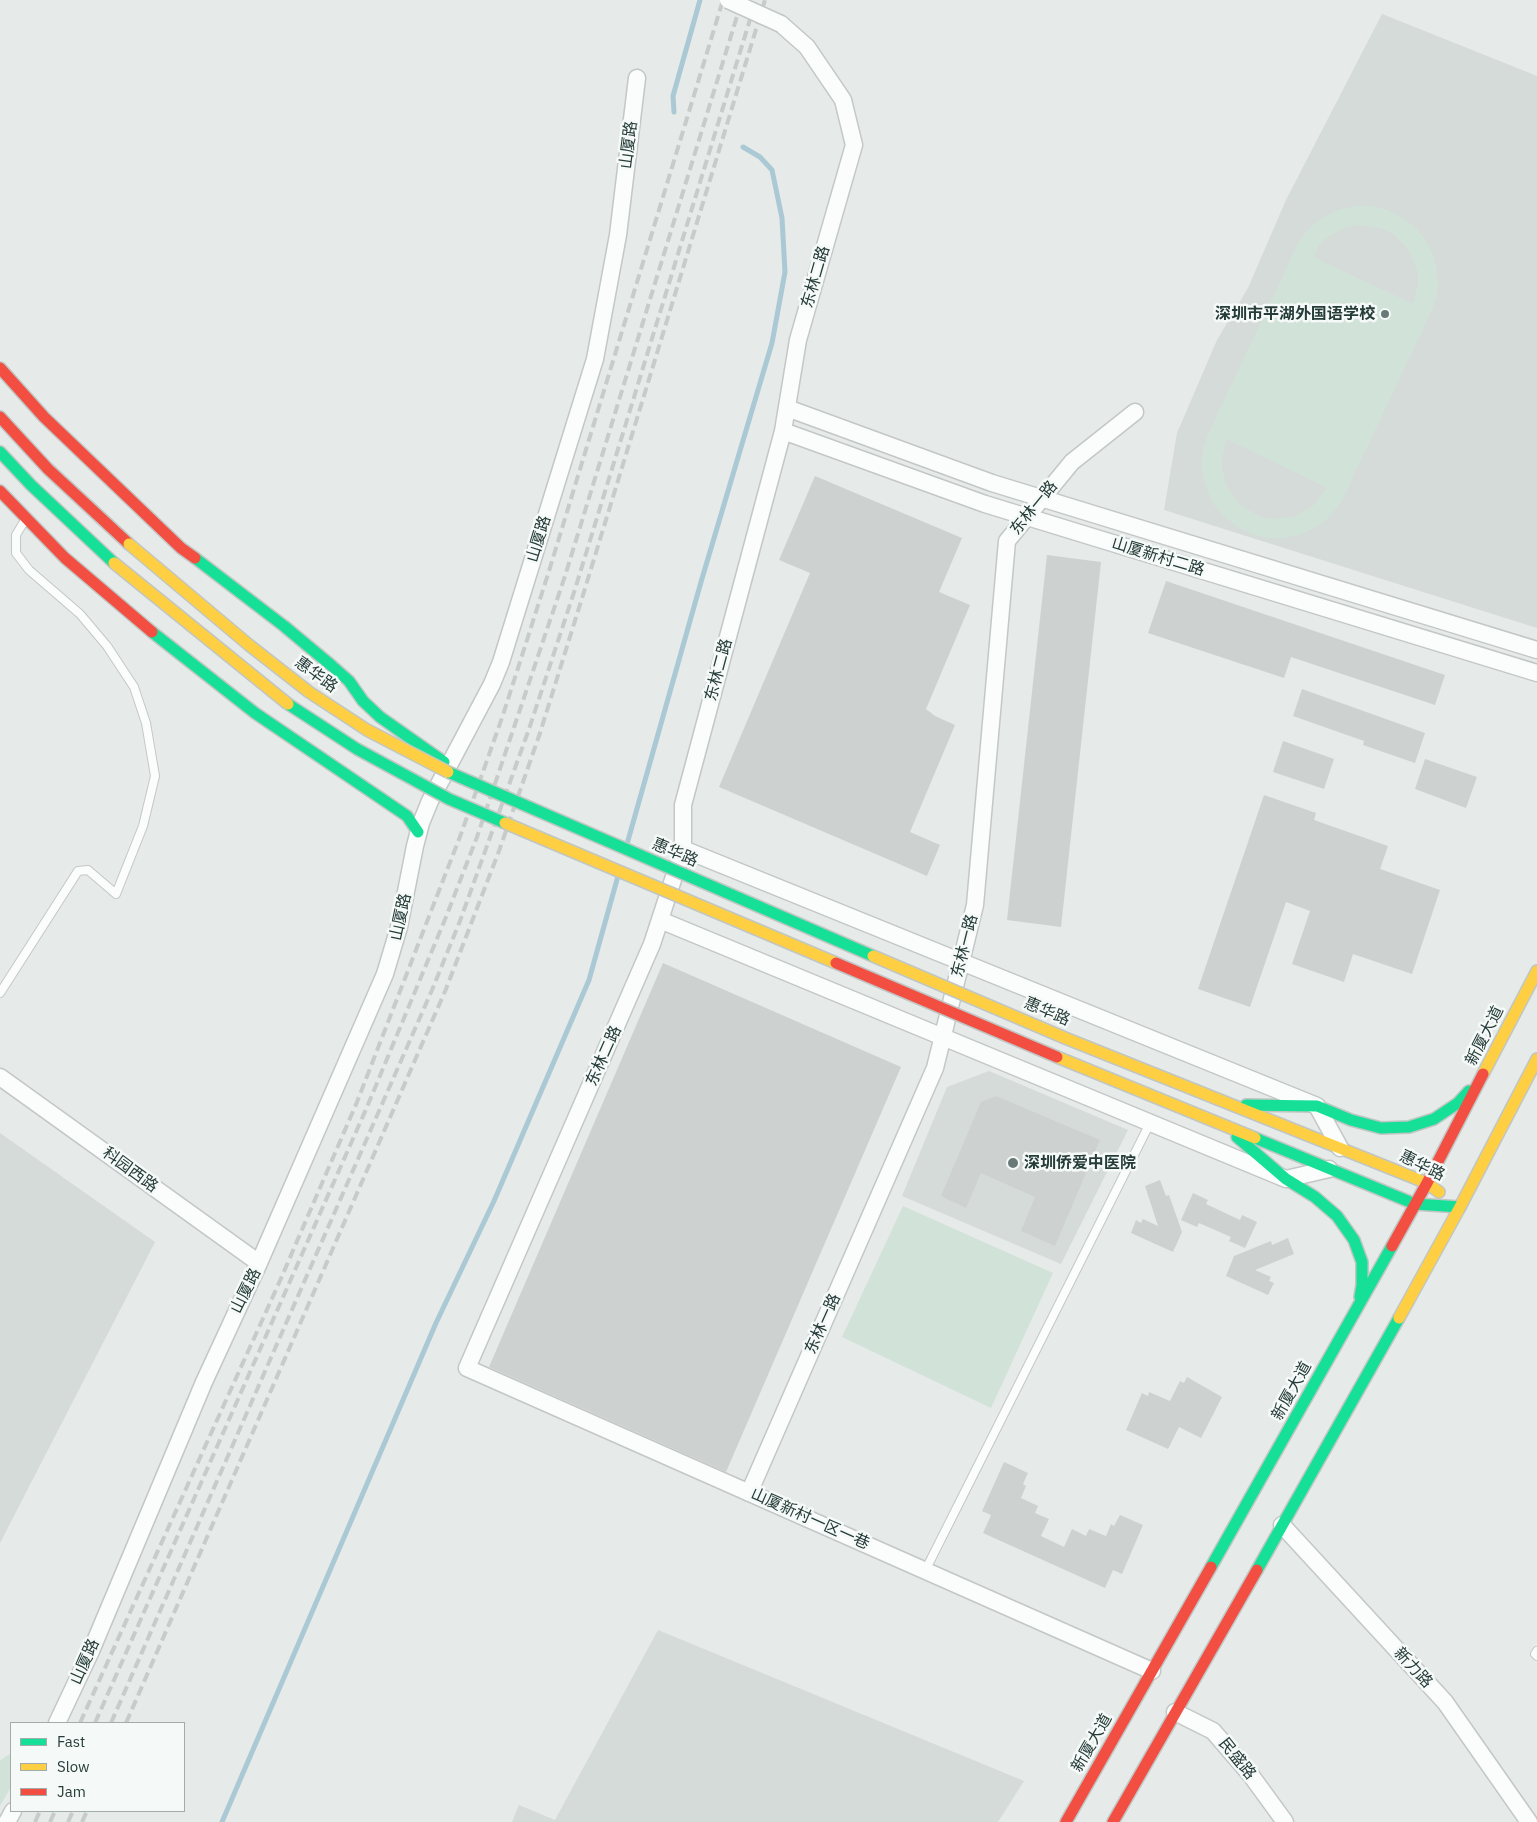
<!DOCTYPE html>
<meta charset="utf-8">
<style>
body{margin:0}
#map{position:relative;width:1537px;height:1822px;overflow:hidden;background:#e6eae9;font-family:"IBM Plex Sans",sans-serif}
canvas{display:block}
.legend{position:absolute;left:10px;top:1722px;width:175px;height:90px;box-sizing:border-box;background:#f5f9f7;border:1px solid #a2adab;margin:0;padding:6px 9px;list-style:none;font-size:15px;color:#253c39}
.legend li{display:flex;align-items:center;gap:10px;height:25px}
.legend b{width:25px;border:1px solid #a2adab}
</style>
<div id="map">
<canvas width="1537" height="1822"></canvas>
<ul class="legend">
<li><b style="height:6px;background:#16e098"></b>Fast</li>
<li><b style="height:6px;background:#ffcf43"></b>Slow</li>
<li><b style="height:6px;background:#f24e42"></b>Jam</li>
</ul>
</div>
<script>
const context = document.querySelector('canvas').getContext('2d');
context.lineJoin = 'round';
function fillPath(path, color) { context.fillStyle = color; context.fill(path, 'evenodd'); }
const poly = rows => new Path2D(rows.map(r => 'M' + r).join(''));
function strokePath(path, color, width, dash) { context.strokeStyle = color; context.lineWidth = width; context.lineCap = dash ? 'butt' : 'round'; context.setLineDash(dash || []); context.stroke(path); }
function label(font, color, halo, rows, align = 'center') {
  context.font = font + ' "IBM Plex Sans","Noto Sans SC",sans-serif'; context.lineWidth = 5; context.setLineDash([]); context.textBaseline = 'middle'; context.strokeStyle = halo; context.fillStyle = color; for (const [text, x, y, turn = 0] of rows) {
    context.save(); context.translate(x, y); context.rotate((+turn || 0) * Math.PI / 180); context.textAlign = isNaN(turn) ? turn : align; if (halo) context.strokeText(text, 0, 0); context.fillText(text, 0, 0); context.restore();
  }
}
fillPath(poly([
 [1382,14,1537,76,1537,628,1164,510,1177,433,1217,340,1248,288,1286,200],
 [989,1071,1128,1130,1061,1264,902,1196,947,1087],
 [0,1133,155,1242,0,1543],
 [658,1630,1024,1781,998,1822,512,1822,519,1805,555,1820]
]), '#d5dbd9');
fillPath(poly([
 [1357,206,1372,206,1387,210,1401,217,1414,226,1424,238,1432,252,1436,267,1438,283,1436,298,1431,312,1344,496,1336,509,1326,520,1313,529,1299,535,1283,538,1268,538,1252,534,1238,527,1226,518,1215,506,1208,492,1203,477,1202,461,1204,446,1209,432,1296,248,1303,235,1314,224,1327,215,1341,209],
 [1358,225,1381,228,1392,233,1408,249,1417,270,1418,282,1413,304,1313,257,1318,247,1326,238,1346,227],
 [1226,440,1227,439,1327,488,1313,506,1293,517,1270,519,1259,516,1239,504,1226,485,1221,462],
 [903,1206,1053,1273,991,1408,842,1337],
 [11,1754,11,1787,0,1806,0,1761,6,1756]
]), '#d1e2d8');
strokePath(poly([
 [674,112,673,96,700,0],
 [627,844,701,582,772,343,785,272,782,218,772,170,760,157,743,147],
 [222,1822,436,1323,494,1201,589,980,618,876]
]), '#abc9d4', 5);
fillPath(poly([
 [815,476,962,538,939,592,970,605,926,709,935,716,955,725,910,832,940,845,927,876,719,787,810,573,779,560],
 [1047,555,1101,562,1061,927,1007,920],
 [1166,581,1445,675,1435,705,1291,657,1284,678,1148,633],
 [1302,689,1425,733,1415,763,1363,745,1364,741,1293,716],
 [1283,741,1334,759,1324,789,1273,772],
 [1425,759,1477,777,1466,808,1415,789],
 [1264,795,1316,813,1314,820,1388,846,1380,869,1440,890,1412,974,1353,954,1344,982,1292,964,1310,911,1286,902,1250,1007,1198,989],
 [663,963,901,1067,726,1472,489,1367],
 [996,1096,1100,1140,1055,1246,1021,1231,1035,1197,981,1173,966,1208,941,1196,981,1102],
 [1160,1180,1166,1196,1169,1195,1182,1232,1173,1252,1131,1233,1136,1220,1141,1223,1143,1219,1158,1226,1145,1186],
 [1193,1193,1208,1200,1206,1204,1240,1220,1242,1215,1257,1222,1245,1248,1229,1241,1231,1237,1199,1223,1197,1227,1181,1220],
 [1288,1238,1294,1254,1255,1270,1271,1277,1269,1281,1274,1283,1268,1295,1226,1276,1234,1256,1271,1241,1272,1245],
 [1187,1377,1222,1397,1201,1438,1179,1427,1168,1449,1126,1430,1142,1393,1148,1396,1149,1392,1170,1401,1180,1381,1184,1383],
 [1004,1462,1028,1473,1023,1484,1026,1486,1021,1498,1038,1506,1035,1513,1049,1519,1041,1536,1064,1547,1072,1529,1086,1536,1089,1529,1106,1536,1111,1524,1114,1526,1120,1515,1143,1525,1122,1574,1113,1570,1105,1588,983,1533,991,1515,982,1511]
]), '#cdd2d0');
const lane = poly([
 [0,993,78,871,88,870,116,894,143,826,155,776,146,723,134,687,107,646,80,614,29,570,16,553,16,535,25,520],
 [925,1571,1150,1123],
 [1537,1651,1535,1654,1537,1656]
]);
const street = poly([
 [781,24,807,47,843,100,854,145,798,340,783,431,683,805,683,849,652,944,467,1368,1152,1671],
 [787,408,992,483,1537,650],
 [783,431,985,504,1537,673],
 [683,849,1317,1106,1340,1148],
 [660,920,1286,1179,1329,1169],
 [0,1077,259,1263],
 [749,1493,935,1068,975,905,1007,541,1072,462,1135,412],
 [1282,1525,1445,1702,1529,1822],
 [1175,1712,1213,1731,1250,1774,1285,1822],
 [57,1723,91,1651,204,1382,259,1263,385,974,399,927,415,846,421,823,430,801,492,684,501,662,595,359,618,235,637,78],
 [7,1822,13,1811]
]);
const fast = poly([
 [0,452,31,485,114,563],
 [195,558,284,626,332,666,349,681,363,701,380,717,444,762],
 [152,632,255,713,407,816,418,832],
 [1246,1105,1317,1106,1351,1120,1381,1128,1409,1127,1434,1119,1458,1103,1469,1091],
 [1237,1137,1286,1179,1315,1197,1337,1216,1354,1240,1362,1262,1362,1285,1360,1297],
 [1255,1138,1415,1204,1460,1207],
 [1211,1567,1392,1246],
 [1257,1570,1399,1318]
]);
const slow = poly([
 [1065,1038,1427,1183,1439,1192],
 [1057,1057,1255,1138],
 [1483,1074,1537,971],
 [1399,1318,1460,1207,1537,1059]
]);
const jam = poly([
 [0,368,44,417,181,548,195,558],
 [0,417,48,469,129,544],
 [0,491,65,558,152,632],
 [1392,1246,1427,1183,1483,1074],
 [1066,1822,1211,1567],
 [1113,1822,1257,1570]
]);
strokePath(lane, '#c3c7c6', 10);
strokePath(street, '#c3c7c6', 19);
strokePath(fast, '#c0c6c4', 14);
strokePath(slow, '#c0c6c4', 14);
strokePath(jam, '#c0c6c4', 14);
strokePath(lane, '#fbfcfc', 8);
strokePath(street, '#fbfcfc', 16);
strokePath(fast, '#16e098', 11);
strokePath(slow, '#ffcf43', 11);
strokePath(jam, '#f24e42', 11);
strokePath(poly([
 [80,1723,279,1283,357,1102,461,834,503,715,549,571,723,0],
 [95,1723,367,1107,446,917,477,837,565,576,742,0],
 [111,1723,432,990,460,921,529,729,576,586,756,0],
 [126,1723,446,989,499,851,540,733,583,595,765,0],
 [35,1822,40,1811],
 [50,1822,55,1811],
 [68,1822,73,1811],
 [82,1822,87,1811]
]), '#c7cbca', 4, [10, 5]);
const streetBridge = poly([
 [728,0,781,24]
]);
const fastBridge = poly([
 [288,704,357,749,449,799,505,823],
 [448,772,873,956]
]);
const slowBridge = poly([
 [129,544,249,645,309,692,367,730,448,772],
 [114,563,288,704],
 [505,823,836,963],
 [873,956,1065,1038]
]);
const jamBridge = poly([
 [836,963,1057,1057]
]);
strokePath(streetBridge, '#c3c7c6', 19, []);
strokePath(fastBridge, '#c0c6c4', 14, []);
strokePath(slowBridge, '#c0c6c4', 14, []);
strokePath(jamBridge, '#c0c6c4', 14, []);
strokePath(streetBridge, '#fbfcfc', 16);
strokePath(fastBridge, '#16e098', 11);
strokePath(slowBridge, '#ffcf43', 11);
strokePath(jamBridge, '#f24e42', 11);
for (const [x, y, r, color] of [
 [1385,314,5,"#697977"],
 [1013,1163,6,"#697977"]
]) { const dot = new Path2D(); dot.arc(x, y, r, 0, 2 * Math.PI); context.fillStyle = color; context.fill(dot); strokePath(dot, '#f5f9f7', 2); }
label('16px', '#253c39', '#f5f9f7', [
 ["山厦路",629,145,-83],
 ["东林二路",816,277,-74],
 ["东林一路",1034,508,-51],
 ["山厦路",539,539,-73],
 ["山厦新村二路",1158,557,17],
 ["东林二路",719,670,-75],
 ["惠华路",316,675,36],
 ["惠华路",675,853,23],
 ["山厦路",401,917,-78],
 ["东林一路",965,946,-76],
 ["惠华路",1047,1012,23],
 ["新厦大道",1485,1036,-63],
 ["东林二路",604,1056,-66],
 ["惠华路",1422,1166,26],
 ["科园西路",130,1170,36],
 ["山厦路",246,1291,-64],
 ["东林一路",823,1324,-66],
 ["新厦大道",1292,1391,-61],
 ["山厦新村一区一巷",810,1519,24],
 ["山厦路",85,1662,-66],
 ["新力路",1413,1668,47],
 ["新厦大道",1092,1743,-60],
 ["民盛路",1237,1759,51]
]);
label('bold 16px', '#253c39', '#f5f9f7', [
 ["深圳市平湖外国语学校",1375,314],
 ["深圳侨爱中医院",1024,1163,"left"]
], 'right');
</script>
